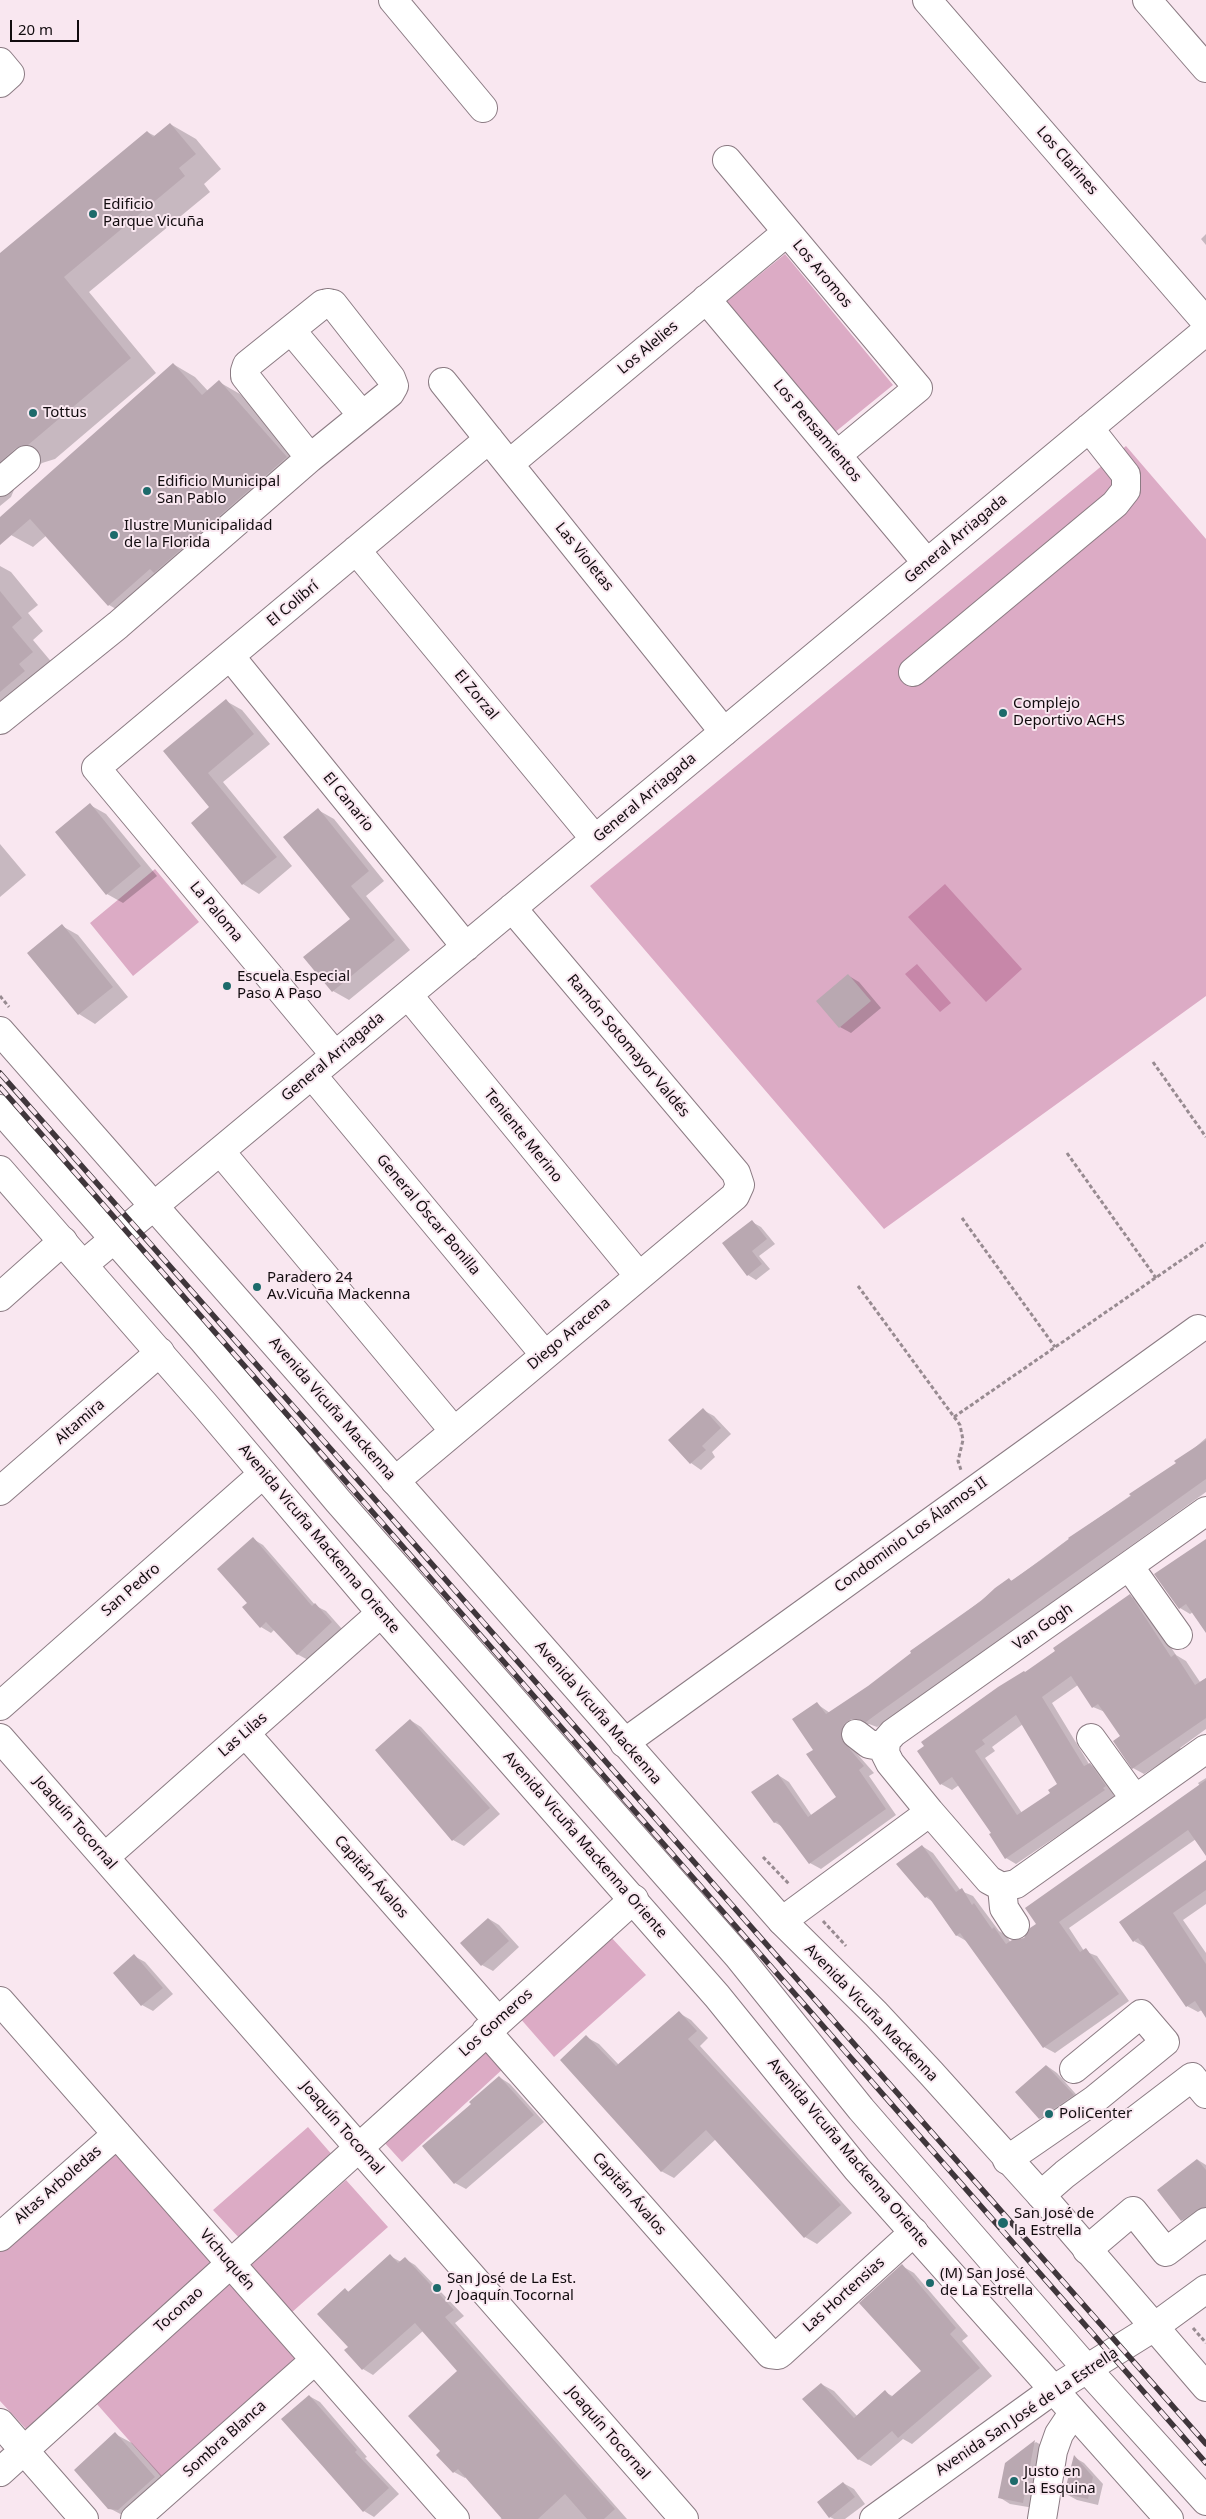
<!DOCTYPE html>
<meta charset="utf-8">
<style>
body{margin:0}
#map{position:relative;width:1206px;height:2519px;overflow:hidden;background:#f9e7f0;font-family:"Noto Sans",sans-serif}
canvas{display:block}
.scale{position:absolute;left:10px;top:20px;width:69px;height:22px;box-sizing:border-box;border:2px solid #120c0f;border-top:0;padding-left:6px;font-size:15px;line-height:18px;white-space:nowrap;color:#120c0f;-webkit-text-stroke:4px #f9e7f0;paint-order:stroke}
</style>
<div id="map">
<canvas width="1206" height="2519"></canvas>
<div class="scale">20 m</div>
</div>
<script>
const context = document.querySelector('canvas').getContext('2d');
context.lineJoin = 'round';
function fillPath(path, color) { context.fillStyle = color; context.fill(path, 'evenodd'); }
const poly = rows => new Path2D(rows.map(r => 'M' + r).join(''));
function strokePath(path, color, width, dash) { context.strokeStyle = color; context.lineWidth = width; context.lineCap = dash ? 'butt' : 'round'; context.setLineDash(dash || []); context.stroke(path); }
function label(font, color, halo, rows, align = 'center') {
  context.font = font + ' "Noto Sans",sans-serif'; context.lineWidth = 4; context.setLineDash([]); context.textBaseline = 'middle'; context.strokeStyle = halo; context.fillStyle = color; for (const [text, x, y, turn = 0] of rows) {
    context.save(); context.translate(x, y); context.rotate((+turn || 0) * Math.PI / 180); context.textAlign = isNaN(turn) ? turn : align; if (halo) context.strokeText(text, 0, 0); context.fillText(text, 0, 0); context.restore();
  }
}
fillPath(poly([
 [785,254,893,385,834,433,726,302],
 [1126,446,1206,539,1206,996,884,1229,590,886],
 [155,869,199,922,133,976,90,923],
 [610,1936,646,1975,554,2057,519,2017],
 [486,2044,506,2066,402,2162,383,2141],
 [308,2127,334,2157,242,2241,213,2210],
 [112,2145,216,2264,28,2431,0,2401,0,2245],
 [346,2180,388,2227,273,2329,301,2360,165,2481,96,2403]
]), '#dcabc5');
fillPath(poly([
 [945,884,1022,969,986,1002,908,917],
 [917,964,951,1003,940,1012,905,974]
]), '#c787a9');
fillPath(poly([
 [170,124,196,139,221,169,204,184,210,192,89,292,156,373,55,459,42,463,16,485,11,497,0,506,0,254,147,132,155,136],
 [1206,234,1206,245,1201,239],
 [173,364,195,377,208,391,219,382,240,394,308,470,130,617,109,605,47,535,33,547,11,535,0,522,0,519],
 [0,566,11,572,38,605,28,613,43,631,33,640,54,665,0,722],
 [226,701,242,710,270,744,223,782,292,866,259,894,243,884,211,808,165,751],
 [90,805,106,814,157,876,123,903,107,894],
 [318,810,334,819,384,881,366,896,410,950,349,1000,333,991,352,919],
 [0,844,26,875,0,897],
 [62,926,78,935,128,997,95,1024,79,1014,29,953],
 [849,976,859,982,881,1008,851,1033,840,1027],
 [752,1222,761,1227,775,1244,759,1256,770,1269,756,1280,748,1275],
 [703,1410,714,1416,731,1434,712,1452,715,1457,701,1470,691,1463,669,1440],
 [1206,1438,1206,1492,892,1717,877,1727,869,1724,862,1725,852,1748,874,1773,869,1776,896,1815,821,1869,810,1863,783,1827,774,1822,778,1775,789,1782,812,1816,838,1798,815,1750,817,1704,830,1713,869,1687,1009,1579,1012,1581,1070,1538,1177,1463],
 [253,1539,263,1545,316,1606,326,1611,342,1629,308,1660,297,1654,275,1629,271,1633,261,1627,249,1603],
 [1206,1541,1206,1632,1193,1612,1190,1614,1180,1608],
 [1130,1596,1141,1602,1176,1655,1186,1661,1200,1682,1206,1678,1206,1729,1180,1748,1182,1750,1144,1774,1133,1768,1122,1737,1105,1712,1093,1707,1078,1685,1052,1703,1089,1764,1100,1770,1116,1792,1113,1794,1115,1797,1016,1864,1006,1858,993,1833,959,1785,952,1790,941,1784,1026,1673],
 [1023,1724,1059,1784,1052,1794,1022,1813,985,1758,995,1751,992,1747],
 [410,1720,421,1727,500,1814,464,1846,453,1840],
 [1206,1778,1206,1854,1196,1839,1069,1928,1084,1951,1097,1956,1129,2001,1055,2053,1044,2047,968,1942,956,1935,933,1902,926,1897,922,1846,933,1853,961,1891,973,1896,999,1931,1006,1935,1011,1943,1024,1939,1200,1786,1198,1783],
 [1206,1862,1206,1904,1183,1920,1206,1953,1206,2016,1202,2010,1198,2012,1187,2006,1145,1947,1134,1941],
 [489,1919,499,1925,519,1947,493,1971,482,1965,462,1943],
 [134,1956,145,1962,173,1994,153,2011,142,2005,115,1973],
 [679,2013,691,2020,708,2038,700,2046,852,2213,817,2244,805,2237,716,2139,674,2178,661,2171,586,2037,599,2044,619,2065],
 [1047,2066,1057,2073,1083,2102,1051,2124,1040,2118],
 [499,2077,510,2084,544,2122,466,2189,455,2183,473,2104],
 [1198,2160,1206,2165,1206,2224,1198,2230,1182,2220],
 [390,2256,401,2262,405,2259,415,2265,464,2316,455,2323,627,2519,500,2519,502,2518,466,2477,465,2478,454,2472,442,2451,459,2371,423,2331,373,2375,363,2369,349,2347,345,2289,349,2292],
 [902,2266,914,2273,968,2336,962,2341,992,2376,912,2444,903,2439,871,2466,858,2459,821,2384,834,2391,858,2417,885,2392,894,2397,923,2371],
 [309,2396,320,2402,367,2457,365,2458,399,2494,374,2517,364,2511],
 [115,2434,132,2443,171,2486,126,2517,109,2508],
 [1036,2442,1046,2448,1034,2508,1010,2504,999,2497,1006,2464],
 [1074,2457,1084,2463,1103,2484,1098,2505,1077,2500,1066,2494],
 [843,2483,854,2489,865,2504,845,2519,834,2519,830,2517]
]), '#0003');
fillPath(poly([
 [170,123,196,154,179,168,185,176,64,277,131,358,28,445,16,448,0,462,0,253,147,131,153,137],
 [173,363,202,395,219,380,287,457,154,573,150,569,108,606,30,519,0,545,0,517],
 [0,591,22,618,12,627,33,652,19,664,25,671,0,692],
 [226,699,254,734,208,773,277,857,242,885,191,823,209,807,163,751],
 [90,803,141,866,106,895,55,832],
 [318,808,369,871,351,886,395,940,332,992,303,957,350,919,283,837],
 [62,924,113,987,78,1015,27,953],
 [848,974,871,1001,839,1028,816,1001],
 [752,1220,767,1239,752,1251,762,1264,747,1276,722,1243],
 [703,1408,721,1428,702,1446,706,1450,690,1464,668,1440],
 [1206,1440,1206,1479,881,1711,866,1722,858,1719,851,1719,844,1724,841,1731,842,1740,864,1766,859,1770,886,1809,809,1864,777,1821,774,1823,751,1792,778,1774,808,1817,836,1797,806,1754,813,1750,792,1719,817,1702,826,1714,868,1686,911,1653,910,1651,981,1601,995,1588,1009,1578,1011,1581,1041,1560,1069,1539,1068,1538,1131,1496,1129,1494,1176,1463,1174,1461],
 [253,1537,312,1606,315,1603,332,1622,297,1655,266,1622,260,1628,242,1607,247,1603,217,1569],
 [1206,1539,1206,1633,1186,1604,1179,1609,1154,1574],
 [1130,1594,1171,1657,1175,1654,1195,1685,1206,1678,1206,1718,1132,1769,1113,1741,1120,1736,1098,1704,1092,1708,1071,1676,1042,1697,1084,1766,1090,1763,1106,1786,1103,1788,1105,1790,1005,1859,989,1834,991,1833,952,1777,940,1785,917,1751,924,1746,921,1742,998,1687,1024,1671,1025,1672,1055,1651,1053,1648],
 [1016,1715,1057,1784,1048,1790,1050,1793,1017,1815,975,1751,985,1744,982,1740],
 [410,1719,490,1808,452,1841,375,1750],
 [1206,1780,1206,1856,1188,1830,1059,1922,1080,1952,1086,1948,1119,1994,1043,2048,960,1933,956,1936,928,1896,925,1898,896,1864,922,1845,956,1892,962,1888,972,1905,974,1903,992,1929,994,1927,1006,1944,1012,1940,1024,1938,1030,1928,1036,1924,1025,1908],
 [1206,1860,1206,1890,1173,1913,1206,1964,1206,2018,1195,2001,1186,2007,1138,1938,1133,1942,1119,1922],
 [488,1918,509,1941,481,1966,460,1943],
 [134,1954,163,1988,141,2006,113,1973],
 [679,2011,697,2031,688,2039,841,2205,804,2238,706,2130,661,2172,560,2060,586,2035,616,2066],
 [1046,2065,1074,2095,1039,2119,1015,2092],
 [499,2076,534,2115,454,2184,422,2146,471,2104,469,2102],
 [1197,2159,1206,2170,1206,2207,1197,2210,1181,2221,1157,2190],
 [390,2254,398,2263,405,2257,454,2310,445,2317,615,2509,604,2519,587,2519,565,2494,538,2519,502,2519,458,2469,453,2473,436,2455,440,2451,408,2416,457,2371,415,2323,362,2370,344,2350,348,2347,317,2314,345,2288,348,2292],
 [902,2264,956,2328,950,2334,980,2368,898,2438,892,2431,858,2460,802,2399,821,2383,854,2418,885,2390,891,2397,921,2371,859,2303],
 [309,2395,357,2450,355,2452,389,2488,363,2512,281,2419],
 [115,2432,155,2477,118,2510,108,2509,74,2470],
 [1035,2440,1023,2503,998,2498,1005,2463],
 [1074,2455,1093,2477,1088,2499,1064,2494],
 [843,2482,855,2497,829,2518,817,2502]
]), '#b9a8b1');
const minor = poly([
 [393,0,483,108],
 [927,0,1206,322],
 [1147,0,1206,68],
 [0,62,10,74,0,83],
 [727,160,918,388,837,455],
 [706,299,927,563],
 [328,303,333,304,391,378,394,386,390,393,310,458,245,376,245,371,247,365,323,304,328,303],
 [291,330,362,415],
 [443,382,724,732],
 [509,464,787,232],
 [0,482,26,460],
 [356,550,595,839],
 [230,656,466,947],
 [913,672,1115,504,1126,490,1126,475,1089,428],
 [0,720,118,625,310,458],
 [408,995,639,1276],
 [335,1055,96,768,489,439],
 [312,1075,545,1355],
 [0,1109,203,1340,338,1501,738,1956,861,2109,1087,2369,1206,2501],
 [220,1151,454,1431],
 [83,1265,1206,331],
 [0,1297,63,1241],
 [395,1481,735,1196,740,1185,736,1173,512,908],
 [0,1491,160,1352],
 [1206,1511,893,1733,886,1741,885,1753,890,1763,930,1812,989,1880,1002,1887,1016,1884,1206,1749],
 [1129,1566,1178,1635],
 [0,1706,263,1474],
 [245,1733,498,2021],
 [856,1734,869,1744,885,1747],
 [0,1738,684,2519],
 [1091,1738,1135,1799],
 [624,1743,1198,1329],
 [105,1857,381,1613],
 [1002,1887,1004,1908,1015,1925],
 [782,1921,930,1812],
 [0,2001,455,2519],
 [486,2031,770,2354,778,2355,782,2352,914,2232],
 [1007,2160,1094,2100,1165,2042,1141,2014,1074,2069],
 [1041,2195,1065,2174,1192,2077,1206,2094],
 [0,2237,117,2134],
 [1087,2250,1133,2211,1166,2252,1206,2222],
 [0,2423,84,2519],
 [0,2472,634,1899],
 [135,2519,315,2360],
 [1042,2519,1053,2451,1059,2434,1073,2413]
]);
const major = poly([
 [0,1031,782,1921,876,2014,931,2073,1041,2195,1206,2387],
 [0,1170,205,1405,381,1613,717,1996,857,2169,1169,2519],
 [874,2519,1053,2390,1154,2327,1206,2289]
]);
strokePath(minor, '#8b7b83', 30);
strokePath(major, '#8b7b83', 30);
strokePath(poly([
 [0,996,9,1007],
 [1153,1062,1206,1137],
 [1067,1153,1156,1278],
 [962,1218,1055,1347],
 [858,1286,960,1425,963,1440,958,1461,961,1470],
 [954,1417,1206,1243],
 [763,1857,790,1885],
 [823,1921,846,1946],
 [1193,2328,1206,2343]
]), '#988b91', 3, [4, 2.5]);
strokePath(minor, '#fff', 28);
strokePath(major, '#fff', 28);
const rail = poly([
 [0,1073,1206,2444],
 [0,1087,1206,2463]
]);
strokePath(rail, '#3f363b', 5.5);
strokePath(rail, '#f9e7f0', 4, [11]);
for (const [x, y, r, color] of [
 [93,214,5,"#1d6a6b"],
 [33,413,5,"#1d6a6b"],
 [147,491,5,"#1d6a6b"],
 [114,535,5,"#1d6a6b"],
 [1003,713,5,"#1d6a6b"],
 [227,986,5,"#1d6a6b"],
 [257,1287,5,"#1d6a6b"],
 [1049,2114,5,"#1d6a6b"],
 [1003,2223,6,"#1d6a6b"],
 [930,2283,5,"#1d6a6b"],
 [437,2288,5,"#1d6a6b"],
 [1014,2481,5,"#1d6a6b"]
]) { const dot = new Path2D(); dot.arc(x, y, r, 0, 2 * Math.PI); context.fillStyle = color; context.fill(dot); strokePath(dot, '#f9e7f0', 2); }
label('15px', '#120c0f', '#f9e7f0', [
 ["Los Clarines",1067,161,49],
 ["Los Aromos",822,274,50],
 ["Los Alelies",648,348,-40],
 ["Los Pensamientos",817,431,50],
 ["General Arriagada",956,539,-40],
 ["Las Violetas",584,557,51],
 ["El Colibrí",293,604,-40],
 ["El Zorzal",476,695,50],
 ["General Arriagada",645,798,-40],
 ["El Canario",348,802,51],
 ["La Paloma",216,912,50],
 ["Ramón Sotomayor Valdés",628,1046,50],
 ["General Arriagada",333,1057,-40],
 ["Teniente Merino",523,1136,51],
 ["General Óscar Bonilla",428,1215,50],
 ["Diego Aracena",569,1334,-40],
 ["Avenida Vicuña Mackenna",332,1409,49],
 ["Altamira",80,1422,-41],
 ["Condominio Los Álamos II",911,1535,-36],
 ["Avenida Vicuña Mackenna Oriente",319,1539,50],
 ["San Pedro",131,1590,-41],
 ["Van Gogh",1043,1627,-35],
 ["Avenida Vicuña Mackenna",598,1713,49],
 ["Las Lilas",243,1735,-41],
 ["Joaquín Tocornal",75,1823,49],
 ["Avenida Vicuña Mackenna Oriente",585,1845,49],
 ["Capitán Ávalos",371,1877,49],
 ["Avenida Vicuña Mackenna",871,2013,46],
 ["Los Gomeros",496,2023,-42],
 ["Joaquín Tocornal",342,2128,49],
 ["Avenida Vicuña Mackenna Oriente",848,2153,50],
 ["Altas Arboledas",58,2185,-41],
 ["Capitán Ávalos",629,2194,49],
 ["Vichuquén",227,2260,49],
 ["Las Hortensias",844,2295,-42],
 ["Toconao",179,2310,-42],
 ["Avenida San José de La Estrella",1027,2412,-34],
 ["Joaquín Tocornal",608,2433,49],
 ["Sombra Blanca",225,2439,-42]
]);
label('15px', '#120c0f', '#f9e7f0', [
 ["Edificio",103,205],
 ["Parque Vicuña",103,222],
 ["Tottus",43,413],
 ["Edificio Municipal",157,482],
 ["San Pablo",157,499],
 ["Ilustre Municipalidad",124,526],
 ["de la Florida",124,543],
 ["Complejo",1013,704],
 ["Deportivo ACHS",1013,721],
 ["Escuela Especial",237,977],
 ["Paso A Paso",237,994],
 ["Paradero 24",267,1278],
 ["Av.Vicuña Mackenna",267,1295],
 ["PoliCenter",1059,2114],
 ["San José de",1014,2214],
 ["la Estrella",1014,2231],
 ["(M) San José",940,2274],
 ["de La Estrella",940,2291],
 ["San José de La Est.",447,2279],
 ["/ Joaquín Tocornal",447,2296],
 ["Justo en",1024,2472],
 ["la Esquina",1024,2489]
], 'left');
</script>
